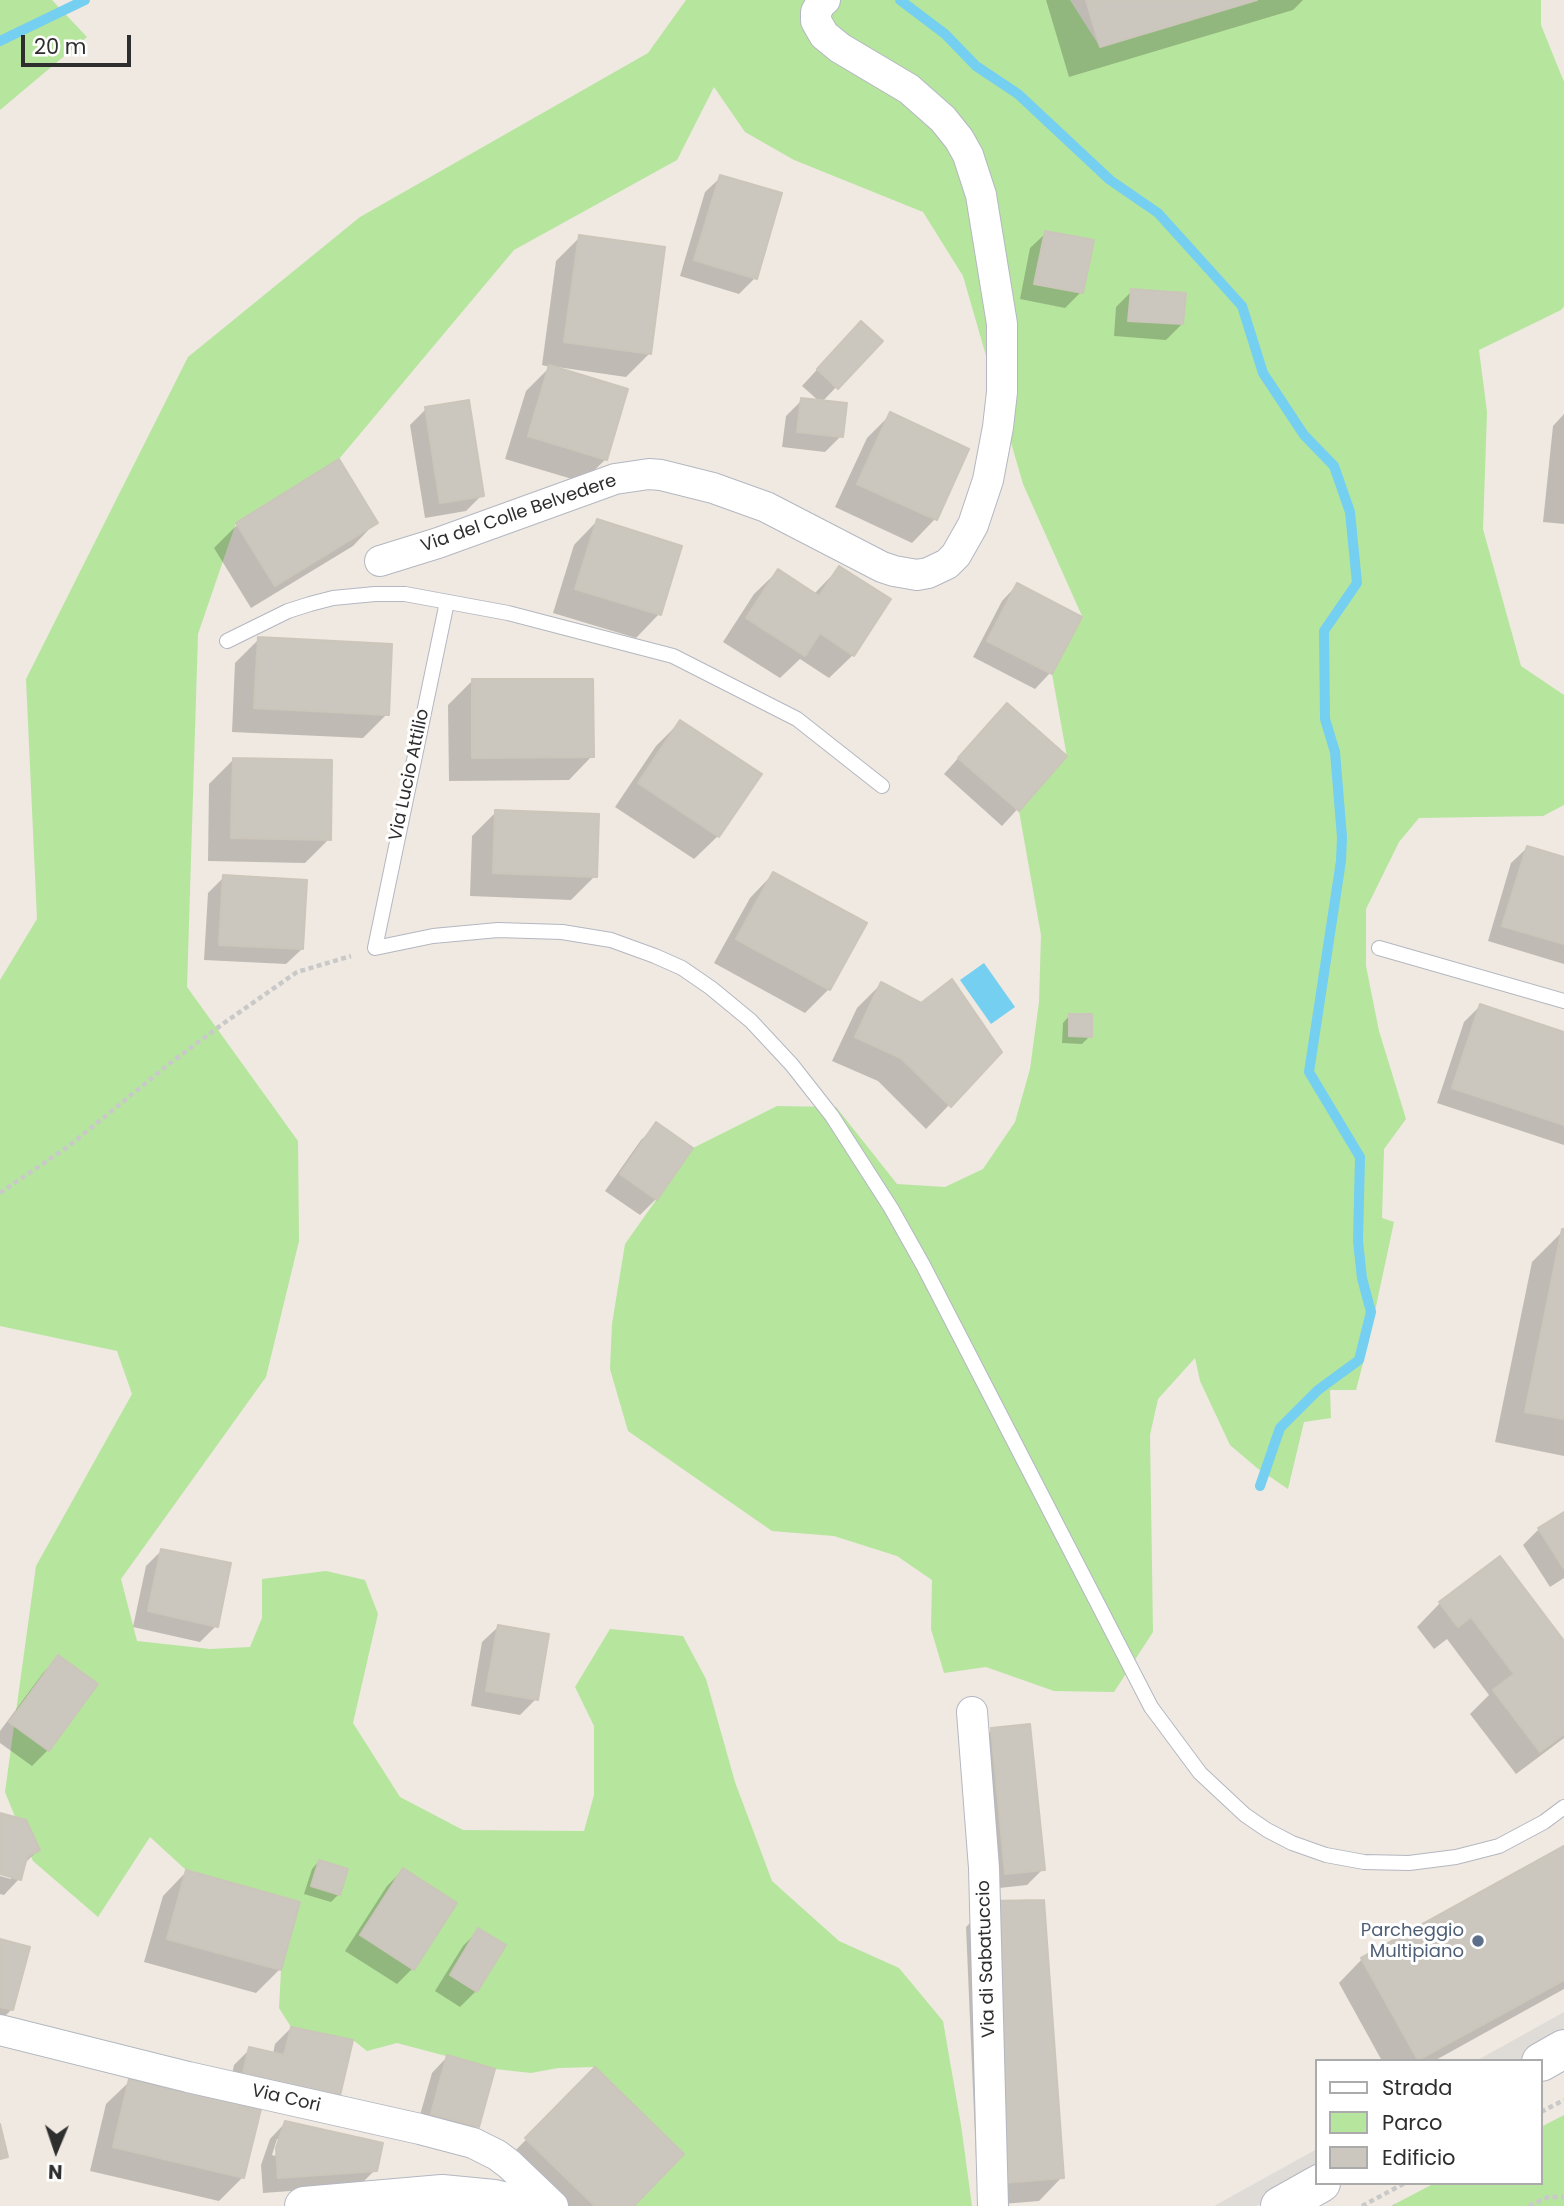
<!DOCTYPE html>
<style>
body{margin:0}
#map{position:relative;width:1564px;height:2206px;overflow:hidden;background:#efe9e1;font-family:Poppins,sans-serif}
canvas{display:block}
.legend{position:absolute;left:1315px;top:2059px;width:228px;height:126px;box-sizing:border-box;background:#fff;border:2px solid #ababab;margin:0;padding:9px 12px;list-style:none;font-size:21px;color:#2e2e2e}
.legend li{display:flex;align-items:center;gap:14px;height:35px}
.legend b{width:35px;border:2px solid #ababab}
.north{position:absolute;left:21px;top:2115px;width:70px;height:70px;-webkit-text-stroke:5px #fff;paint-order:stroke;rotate:182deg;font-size:19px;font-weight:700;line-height:28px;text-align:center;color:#2e2e2e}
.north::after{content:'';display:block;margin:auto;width:24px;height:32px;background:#2e2e2e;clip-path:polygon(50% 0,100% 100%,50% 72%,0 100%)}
.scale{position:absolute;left:21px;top:35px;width:110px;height:32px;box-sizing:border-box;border:4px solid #2e2e2e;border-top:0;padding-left:9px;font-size:21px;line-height:24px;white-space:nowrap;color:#2e2e2e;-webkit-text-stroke:5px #fff;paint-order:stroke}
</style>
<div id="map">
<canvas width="1564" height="2206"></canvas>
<ul class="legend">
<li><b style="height:9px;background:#fff"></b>Strada</li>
<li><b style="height:19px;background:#b6e59e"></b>Parco</li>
<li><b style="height:19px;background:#cbc7bf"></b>Edificio</li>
</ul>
<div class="north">N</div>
<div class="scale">20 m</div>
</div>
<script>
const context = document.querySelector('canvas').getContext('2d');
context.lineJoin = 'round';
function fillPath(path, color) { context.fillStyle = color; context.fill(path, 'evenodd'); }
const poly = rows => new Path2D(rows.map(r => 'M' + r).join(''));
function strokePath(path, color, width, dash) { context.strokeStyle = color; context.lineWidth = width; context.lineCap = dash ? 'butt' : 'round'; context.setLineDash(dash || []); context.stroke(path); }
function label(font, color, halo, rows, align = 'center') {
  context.font = font + ' Poppins,sans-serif'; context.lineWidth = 6; context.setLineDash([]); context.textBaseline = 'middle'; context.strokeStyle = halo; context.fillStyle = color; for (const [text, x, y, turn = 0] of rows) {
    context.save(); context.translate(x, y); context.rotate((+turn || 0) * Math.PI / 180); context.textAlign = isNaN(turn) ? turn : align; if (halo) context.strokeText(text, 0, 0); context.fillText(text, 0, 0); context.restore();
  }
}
fillPath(poly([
 [0,0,52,0,87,37,0,110],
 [686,0,1070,0,1100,47,1257,0,1541,0,1541,25,1564,82,1564,306,1561,310,1479,350,1487,412,1483,529,1521,666,1564,695,1564,805,1543,816,1419,818,1399,842,1366,909,1366,966,1379,1031,1406,1119,1384,1149,1382,1218,1394,1222,1368,1344,1356,1390,1330,1390,1331,1418,1304,1422,1288,1489,1257,1468,1230,1445,1200,1381,1195,1358,1158,1399,1150,1435,1153,1632,1114,1692,1054,1691,986,1667,944,1673,931,1629,932,1580,897,1556,834,1536,772,1531,628,1431,610,1369,612,1324,625,1244,693,1148,777,1106,836,1107,897,1184,945,1187,983,1169,1015,1122,1030,1069,1039,1002,1041,935,1019,811,1067,757,1052,674,1082,616,1023,484,963,276,923,212,794,160,745,132,714,87,677,160,514,250,339,459,236,523,198,634,187,987,298,1141,299,1241,266,1377,121,1579,137,1641,210,1649,250,1647,262,1618,262,1579,326,1571,365,1580,378,1614,353,1723,400,1797,463,1830,584,1831,594,1795,594,1726,575,1687,610,1629,683,1636,706,1679,735,1782,772,1881,839,1941,899,1968,943,2021,961,2125,972,2206,634,2206,684,2154,595,2067,558,2068,531,2073,495,2069,397,2043,367,2051,353,2040,291,2027,279,2008,281,1970,300,1902,186,1870,150,1837,98,1917,33,1861,5,1792,36,1566,132,1394,117,1351,0,1326,0,980,37,919,26,679,188,357,360,217,648,53],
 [1564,2115,1564,2206,1391,2206,1435,2183,1541,2183,1541,2127]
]), '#b6e59e');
fillPath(poly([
 [1564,2012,1564,2038,1522,2061,1476,2061],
 [1317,2149,1317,2173,1256,2206,1214,2206]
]), '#dfdcd8');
fillPath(poly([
 [984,963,1015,1007,991,1024,960,980]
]), '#75cff0');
fillPath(poly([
 [1046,0,1303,0,1293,10,1069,77],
 [721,177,755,278,739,294,680,276,705,192],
 [1046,233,1081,292,1065,308,1020,299,1030,248],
 [580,237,650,353,626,377,557,367,606,459,582,482,505,459,526,391,550,367,542,365,556,261],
 [1132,291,1182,324,1166,340,1114,336,1116,307],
 [845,339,880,341,822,402,841,436,825,452,782,447,786,416,802,400,820,402,802,386],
 [426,409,482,495,466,511,425,518,410,425],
 [891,414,935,519,912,543,835,507,867,438],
 [1564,414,1564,524,1543,522,1553,426],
 [597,521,659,614,636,638,553,613,574,545],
 [376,522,353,546,251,608,214,548,237,525],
 [839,568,853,655,829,678,800,659,780,678,723,642,754,594,778,571,814,594],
 [1017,585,1080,617,1050,673,1035,689,973,657,1002,601],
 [259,639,387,714,363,738,232,732,235,663],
 [472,681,592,756,569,780,449,781,448,705],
 [991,721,1065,757,1002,826,944,774],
 [680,722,718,836,694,859,615,807,656,746],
 [233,760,329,839,305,863,208,861,209,784],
 [496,812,595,876,571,900,470,896,472,836],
 [1527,848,1564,858,1564,964,1488,941,1511,863],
 [773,874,829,989,805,1013,714,963,750,898],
 [224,877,302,949,286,964,204,960,208,893],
 [881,984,1000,1052,926,1129,878,1081,832,1061,857,1008],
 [1480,1006,1564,1033,1564,1145,1437,1103,1464,1022],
 [1070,1015,1090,1036,1082,1044,1062,1043,1063,1023],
 [657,1125,691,1149,656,1199,640,1215,605,1191,641,1140],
 [1563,1231,1564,1231,1564,1456,1495,1442,1532,1262],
 [1564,1514,1564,1578,1550,1587,1523,1545,1539,1529],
 [162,1550,216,1626,200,1642,133,1627,146,1566],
 [1440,1603,1564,1644,1564,1738,1516,1774,1470,1714,1489,1695,1447,1639,1434,1649,1417,1627],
 [498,1627,536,1699,520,1715,471,1706,482,1642],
 [58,1657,48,1750,32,1766,0,1743,0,1731,43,1673],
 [992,1730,1043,1869,1027,1885,990,1889,976,1746],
 [0,1815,38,1850,23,1865,19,1879,4,1895,0,1894,0,1876,11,1879,11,1875,0,1873],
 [1564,1848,1564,1989,1434,2061,1382,2061,1339,1983,1362,1959],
 [319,1861,339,1894,331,1902,304,1894,312,1869],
 [403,1870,413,1968,397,1984,345,1951,387,1886],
 [186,1872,279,1970,256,1993,144,1962,163,1896],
 [990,1903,1062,2177,1039,2201,978,2206,966,1927],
 [479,1930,476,1991,460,2007,435,1991,463,1946],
 [0,1941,12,2009,0,2021],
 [291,2028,351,2042,228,2093,234,2065,250,2049,273,2054,275,2044],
 [447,2057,477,2126,461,2142,416,2129,432,2073],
 [595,2070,631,2206,547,2206,503,2163],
 [130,2081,243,2177,219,2201,90,2171,106,2104],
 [285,2123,375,2170,359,2186,263,2193,261,2165,270,2139],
 [277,2139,281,2139,275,2156,272,2155]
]), '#0003');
strokePath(poly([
 [900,0,945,34,976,66,1018,94,1110,180,1158,213,1242,306,1263,373,1304,435,1334,466,1350,512,1357,583,1324,631,1325,719,1335,752,1342,837,1341,861,1309,1072,1360,1157,1358,1241,1362,1278,1371,1312,1359,1360,1318,1390,1280,1428,1260,1486],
 [0,41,85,0]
]), '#75cff0', 10);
const building = poly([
 [1086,0,1257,0,1100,47,1086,0],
 [720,175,782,193,757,279,694,260,720,175],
 [1045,231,1094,240,1083,293,1034,284,1045,231],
 [579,235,665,247,651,354,564,342,579,235],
 [1131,289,1186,293,1183,324,1128,321,1131,289],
 [861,321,883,341,838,389,817,369,861,321],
 [549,365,628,389,607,460,528,436,549,365],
 [801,398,847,403,843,437,797,432,801,398],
 [469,400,484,496,440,503,425,407,469,400],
 [890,412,969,449,937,520,857,484,890,412],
 [339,459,378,523,275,586,236,523,339,459],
 [597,519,682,546,661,615,575,589,597,519],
 [839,566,891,599,854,656,820,633,805,656,746,618,778,569,819,596,839,566],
 [1017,583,1082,617,1052,674,987,641,1017,583],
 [258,637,392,644,389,715,254,708,258,637],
 [472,679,593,679,594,757,472,758,472,679],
 [1007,703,1067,756,1019,811,958,758,1007,703],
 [680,720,762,774,719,837,638,783,680,720],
 [233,758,332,760,331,840,231,838,233,758],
 [495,810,599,814,597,877,493,873,495,810],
 [1527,846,1564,857,1564,944,1502,926,1527,846],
 [773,872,867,923,830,990,736,939,773,872],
 [223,875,307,880,303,949,219,945,223,875],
 [952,979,1002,1052,951,1107,901,1058,855,1037,881,982,921,1003,952,979],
 [1480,1004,1564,1032,1564,1125,1452,1088,1480,1004],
 [1069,1014,1092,1014,1092,1037,1069,1036,1069,1014],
 [656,1122,693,1148,657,1200,620,1174,656,1122],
 [1562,1229,1564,1229,1564,1419,1525,1412,1562,1229],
 [1564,1512,1564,1569,1538,1528,1564,1512],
 [161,1549,231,1563,218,1627,148,1611,161,1549],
 [1500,1556,1564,1641,1564,1734,1540,1752,1493,1690,1514,1674,1471,1617,1458,1627,1439,1602,1500,1556],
 [498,1625,549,1634,538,1700,486,1691,498,1625],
 [58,1655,98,1684,49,1751,9,1722,58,1655],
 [1030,1724,1045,1870,1005,1874,991,1728,1030,1724],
 [0,1813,26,1820,40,1850,27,1857,21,1880,0,1874,0,1813],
 [1564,1846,1564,1980,1418,2060,1361,1958,1564,1846],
 [319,1860,348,1869,340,1895,311,1886,319,1860],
 [403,1868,457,1903,414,1970,360,1935,403,1868],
 [186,1870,300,1902,281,1970,167,1939,186,1870],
 [1044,1900,1064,2178,1001,2183,989,1901,1044,1900],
 [478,1928,506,1945,477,1992,450,1975,478,1928],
 [0,1939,30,1947,13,2010,0,2007,0,1939],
 [291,2027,353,2040,339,2100,242,2078,249,2047,284,2055,291,2027],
 [447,2055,495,2069,479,2127,431,2114,447,2055],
 [595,2067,684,2154,634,2206,595,2206,525,2138,595,2067],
 [129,2079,261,2109,244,2178,113,2147,129,2079],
 [285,2121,383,2143,377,2171,278,2178,276,2148,285,2121],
 [0,2124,8,2157,0,2159,0,2124]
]);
fillPath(building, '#cbc7bf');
strokePath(building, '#cbc5ba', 2);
const lane = poly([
 [447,602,375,948,433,936,498,930,562,932,611,940,655,956,682,968,711,988,751,1021,792,1065,832,1116,891,1208,923,1265,1151,1707,1200,1773,1245,1815,1267,1830,1292,1843,1326,1855,1364,1862,1409,1863,1456,1857,1499,1846,1544,1822,1564,1807],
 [227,641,288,611,310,604,333,598,375,594,405,594,508,613,673,656,797,719,882,786],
 [1379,948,1564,1001]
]);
const street = poly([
 [380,561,438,543,615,479,649,474,661,475,713,488,766,507,882,567,894,571,917,575,928,573,947,564,956,555,973,525,988,480,998,427,1002,392,1002,324,981,195,968,155,959,139,943,119,909,89,840,48,824,35,816,21,816,12,821,3,825,0],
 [972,1712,984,1868,993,2206],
 [0,2030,188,2077,420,2129,473,2143,497,2155,509,2164,553,2206]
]);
const secondary = poly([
 [1541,2062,1564,2049],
 [304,2206,442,2194,494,2199,525,2206],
 [1280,2206,1321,2183]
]);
strokePath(lane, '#b4b7c1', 16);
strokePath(street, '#b4b7c1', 32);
strokePath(secondary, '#b4b7c1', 40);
strokePath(poly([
 [0,1193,69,1146,169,1064,224,1023,297,972,351,956],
 [1541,2112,1564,2100],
 [1393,2205,1394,2206],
 [1362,2206,1405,2183],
 [1529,2206,1548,2197,1564,2197]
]), '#c9c9c9', 4.5, [5, 3.5]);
strokePath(lane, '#fff', 14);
strokePath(street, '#fff', 30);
strokePath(secondary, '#fff', 38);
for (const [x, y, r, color] of [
 [1478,1941,7,"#5c6f8a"]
]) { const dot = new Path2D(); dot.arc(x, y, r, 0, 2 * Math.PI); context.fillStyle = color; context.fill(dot); strokePath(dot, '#fff', 2.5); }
label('18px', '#2e2e2e', '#fff', [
 ["Via del Colle Belvedere",519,514,-19],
 ["Via Lucio Attilio",410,775,-78],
 ["Via di Sabatuccio",987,1959,-92],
 ["Via Cori",286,2099,13]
]);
label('18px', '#4e5e75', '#fff', [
 ["Parcheggio",1464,1931],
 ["Multipiano",1464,1952]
], 'right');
</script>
